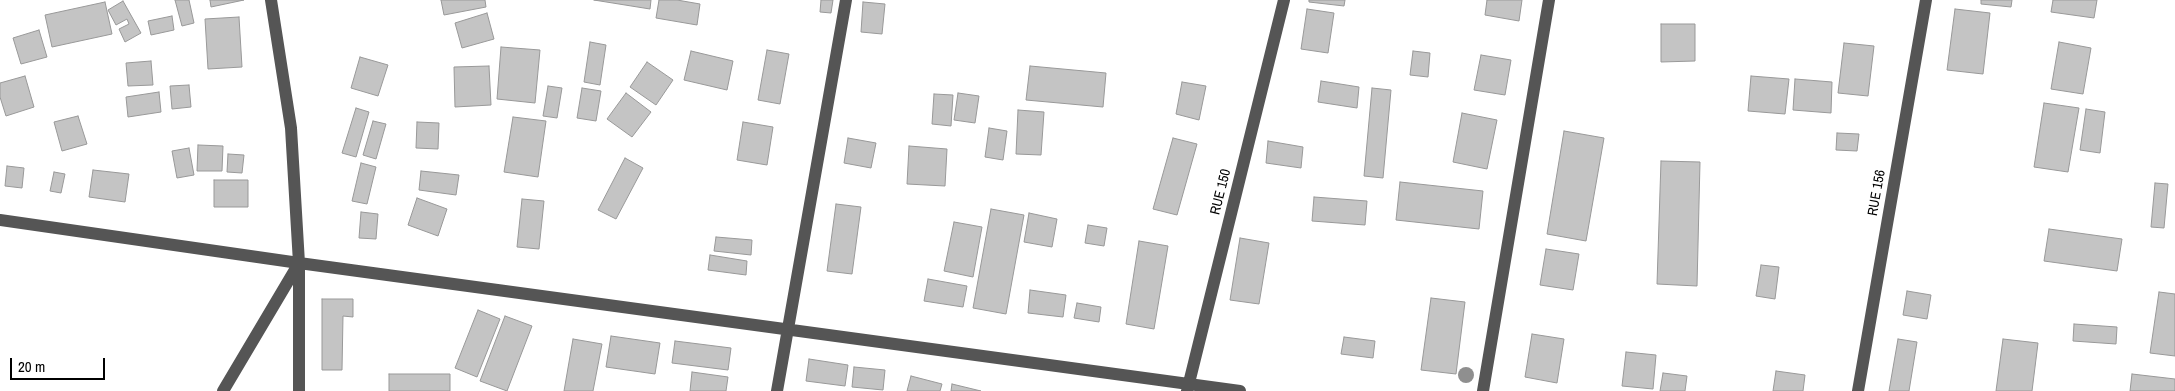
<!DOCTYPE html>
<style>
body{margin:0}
#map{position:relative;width:2175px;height:391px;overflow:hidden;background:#fff;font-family:"Archivo Narrow",sans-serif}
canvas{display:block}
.scale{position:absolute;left:10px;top:358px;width:95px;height:22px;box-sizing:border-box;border:2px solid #000;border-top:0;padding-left:6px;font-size:15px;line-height:18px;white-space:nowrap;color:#000;-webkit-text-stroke:4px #fff;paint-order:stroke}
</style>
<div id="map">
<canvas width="2175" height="391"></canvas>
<div class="scale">20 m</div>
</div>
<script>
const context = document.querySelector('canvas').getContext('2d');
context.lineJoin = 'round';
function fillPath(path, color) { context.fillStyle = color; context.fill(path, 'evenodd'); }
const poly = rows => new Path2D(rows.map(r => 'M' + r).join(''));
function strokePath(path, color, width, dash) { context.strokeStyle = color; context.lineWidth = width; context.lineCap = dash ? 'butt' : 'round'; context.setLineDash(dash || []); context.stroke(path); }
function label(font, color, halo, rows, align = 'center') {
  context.font = font + ' "Archivo Narrow",sans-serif'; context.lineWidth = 4.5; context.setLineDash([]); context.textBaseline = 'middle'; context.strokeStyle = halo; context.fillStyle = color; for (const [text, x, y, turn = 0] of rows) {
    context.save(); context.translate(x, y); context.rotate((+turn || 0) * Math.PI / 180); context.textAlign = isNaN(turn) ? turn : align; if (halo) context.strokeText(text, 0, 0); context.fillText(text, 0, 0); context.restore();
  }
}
const building = poly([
 [175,0,189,0,194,23,182,26,175,0],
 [210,0,244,0,211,7,210,0],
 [441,0,485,0,486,7,444,15,441,0],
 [594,0,651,0,650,9,594,0],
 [659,0,677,0,700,4,697,25,656,18,659,0],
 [821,0,833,0,831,13,820,12,821,0],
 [1309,0,1345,0,1344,6,1309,2,1309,0],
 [1487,0,1522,0,1519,21,1485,15,1487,0],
 [1981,0,2012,0,2011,7,1981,4,1981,0],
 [2053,0,2097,0,2094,18,2051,12,2053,0],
 [123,1,141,33,125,42,119,29,129,24,127,19,116,25,108,10,123,1],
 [105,2,112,34,52,47,45,15,105,2],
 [863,2,885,4,882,34,861,32,863,2],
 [1307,9,1334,13,1328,53,1301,49,1307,9],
 [1955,9,1990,13,1983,74,1947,70,1955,9],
 [487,13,494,39,462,48,455,23,487,13],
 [172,16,174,30,151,35,148,21,172,16],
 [239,17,242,67,208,69,205,19,239,17],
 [1661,24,1695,24,1695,61,1661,62,1661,24],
 [39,30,47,57,21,64,13,38,39,30],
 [590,42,606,45,600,85,584,82,590,42],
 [2059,42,2091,48,2083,94,2051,89,2059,42],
 [1844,43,1874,46,1868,96,1838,93,1844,43],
 [501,47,540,50,535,103,497,99,501,47],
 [767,50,789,54,780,104,758,100,767,50],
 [691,51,733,61,727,90,684,80,691,51],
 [1413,51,1430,53,1428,77,1410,75,1413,51],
 [1481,55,1511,60,1505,95,1474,90,1481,55],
 [360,57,388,65,378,96,351,88,360,57],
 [151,61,153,85,128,86,126,63,151,61],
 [647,62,673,80,656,105,630,87,647,62],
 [489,66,491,105,455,107,454,67,489,66],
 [1030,66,1106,73,1103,107,1026,100,1030,66],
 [25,76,34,107,6,116,0,97,0,83,25,76],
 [1751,76,1789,79,1785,114,1748,111,1751,76],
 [1795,79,1832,82,1831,113,1793,110,1795,79],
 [1321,81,1359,87,1357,108,1318,102,1321,81],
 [1182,82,1206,86,1199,120,1176,114,1182,82],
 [189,85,191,107,172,109,170,86,189,85],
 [548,86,562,88,557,118,543,116,548,86],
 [582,88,601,91,596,121,577,118,582,88],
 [1372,88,1391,90,1383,178,1364,176,1372,88],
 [159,92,161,112,128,117,126,97,159,92],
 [626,93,651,112,632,137,607,119,626,93],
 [958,93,979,96,975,123,954,120,958,93],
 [934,94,953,95,951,126,932,124,934,94],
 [2044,103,2079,108,2068,172,2034,167,2044,103],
 [356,108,369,112,356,157,342,153,356,108],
 [2086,109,2105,112,2100,153,2080,150,2086,109],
 [1018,110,1044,112,1041,155,1016,154,1018,110],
 [1462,113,1497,120,1487,169,1453,162,1462,113],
 [78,116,87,144,62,151,54,122,78,116],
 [513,117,546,121,538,177,504,172,513,117],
 [373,121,386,124,376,159,363,155,373,121],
 [417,122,439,123,438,149,416,148,417,122],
 [743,122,773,127,767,165,737,160,743,122],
 [989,128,1007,131,1003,160,985,157,989,128],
 [1564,131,1604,138,1586,241,1547,234,1564,131],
 [1837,133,1859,134,1857,151,1836,150,1837,133],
 [848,138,876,143,871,168,844,163,848,138],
 [1173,138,1197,144,1177,215,1153,209,1173,138],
 [1268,141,1303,147,1301,168,1266,163,1268,141],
 [198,145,223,146,222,171,197,171,198,145],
 [909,146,947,149,945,186,907,184,909,146],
 [189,148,194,175,177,178,172,151,189,148],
 [228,154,244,155,242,173,227,172,228,154],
 [625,158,643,168,616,219,598,210,625,158],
 [1661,161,1700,162,1697,286,1657,284,1661,161],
 [361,163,376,167,367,204,352,201,361,163],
 [7,166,24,168,22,188,5,186,7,166],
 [93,170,129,174,125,202,89,197,93,170],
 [421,171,459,175,456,195,419,190,421,171],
 [54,172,65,174,61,193,50,191,54,172],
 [214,180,248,180,248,207,214,207,214,180],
 [1400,182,1483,191,1479,229,1396,220,1400,182],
 [2155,183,2168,184,2164,228,2151,227,2155,183],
 [1314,197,1367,201,1365,225,1312,221,1314,197],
 [417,198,447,209,438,236,408,225,417,198],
 [522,199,544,201,539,249,517,247,522,199],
 [836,204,861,207,852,274,827,271,836,204],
 [991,209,1024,215,1006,314,973,308,991,209],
 [361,212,378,214,376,239,359,238,361,212],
 [1029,213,1057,219,1052,247,1024,242,1029,213],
 [954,222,982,227,973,277,944,271,954,222],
 [1088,225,1107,228,1104,246,1085,243,1088,225],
 [2049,229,2122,239,2117,271,2044,261,2049,229],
 [716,237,752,240,751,255,714,251,716,237],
 [1240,238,1269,243,1259,304,1230,300,1240,238],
 [1139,241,1168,246,1154,329,1126,324,1139,241],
 [1546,249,1579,254,1573,290,1540,285,1546,249],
 [710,255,747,261,746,275,708,270,710,255],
 [1761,265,1779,267,1775,299,1756,296,1761,265],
 [928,279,967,286,963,307,924,301,928,279],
 [1030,290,1066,295,1063,317,1028,313,1030,290],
 [1907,291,1931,295,1927,319,1903,315,1907,291],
 [2159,292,2175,294,2175,356,2150,353,2159,292],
 [1431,298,1465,302,1456,374,1421,370,1431,298],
 [322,299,353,299,353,317,343,316,342,370,322,370,322,299],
 [1077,303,1101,307,1099,322,1074,318,1077,303],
 [478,310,500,319,477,377,455,368,478,310],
 [505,316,532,326,507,391,480,381,505,316],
 [2074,324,2117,327,2116,344,2073,341,2074,324],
 [1532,334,1564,339,1557,383,1525,377,1532,334],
 [611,336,660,343,655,374,606,367,611,336],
 [1344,337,1375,341,1373,358,1341,354,1344,337],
 [573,339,602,344,593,391,564,391,573,339],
 [1898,339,1917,342,1909,391,1889,391,1898,339],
 [2003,339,2038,343,2032,391,1996,391,2003,339],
 [675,341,731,348,728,370,672,363,675,341],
 [1626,352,1656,355,1653,389,1622,386,1626,352],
 [809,359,848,365,845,386,806,381,809,359],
 [854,367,885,370,883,390,852,387,854,367],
 [1776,371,1805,375,1803,391,1773,391,1776,371],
 [692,372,728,377,726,391,690,391,692,372],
 [1663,373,1687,376,1685,391,1660,391,1663,373],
 [389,374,450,374,450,391,389,391,389,374],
 [2132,374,2175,379,2175,391,2130,391,2132,374],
 [911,376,942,384,940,391,907,391,911,376],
 [952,384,981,391,951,391,952,384]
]);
fillPath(building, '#c4c4c4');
strokePath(building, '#999', 1);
strokePath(poly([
 [271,0,291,128,299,263,299,391],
 [0,220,299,263,1240,391],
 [223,391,299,263],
 [777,391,846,0],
 [1187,391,1284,0],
 [1483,391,1549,0],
 [1858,391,1926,0]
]), '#555', 12);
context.fillStyle = '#8f8f8f';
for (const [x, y] of [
 [1466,375]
]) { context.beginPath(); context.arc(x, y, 8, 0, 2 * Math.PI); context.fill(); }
label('14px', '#000', '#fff', [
 ["RUE 150",1221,192,-76],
 ["RUE 156",1877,193,-80]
]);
</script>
